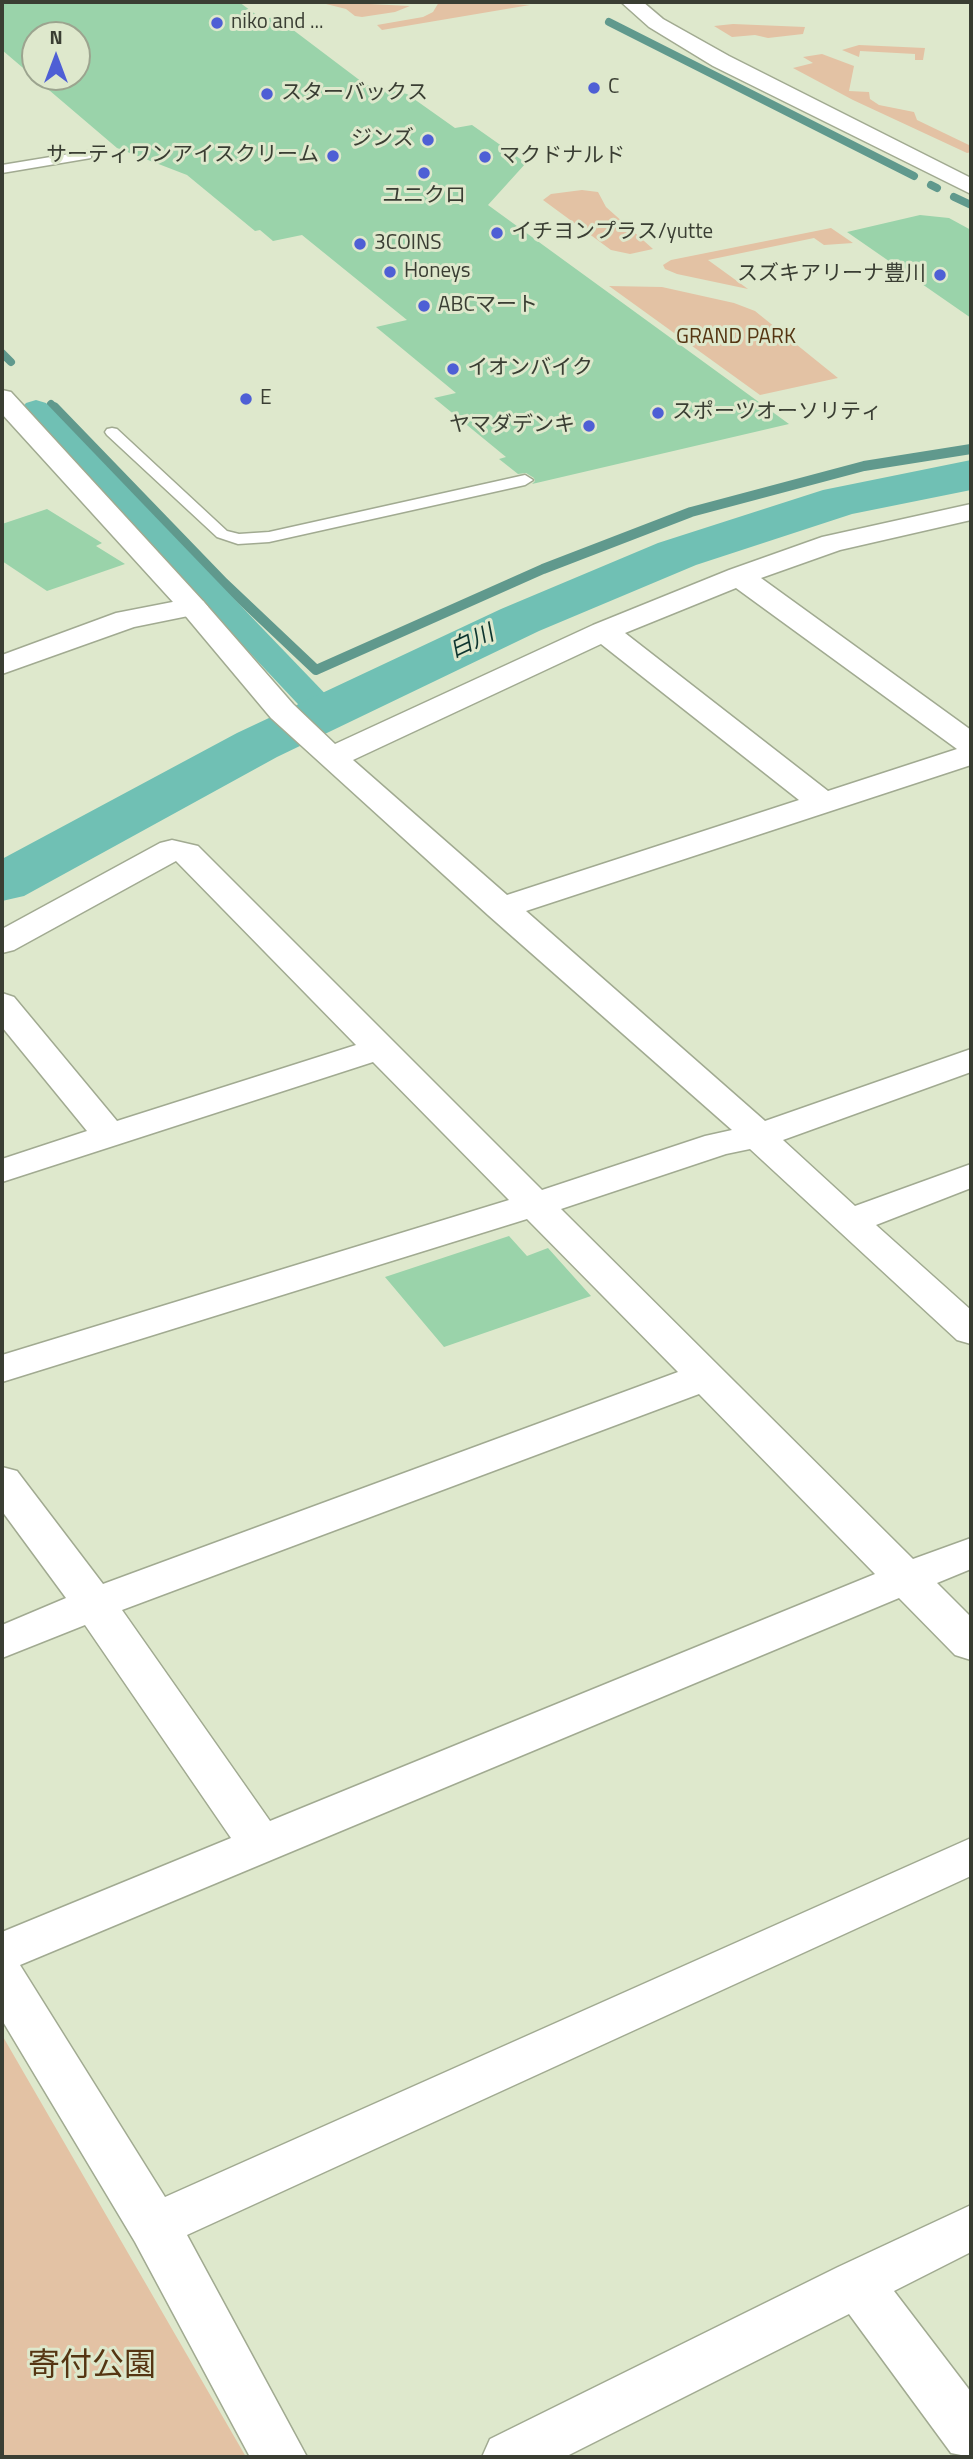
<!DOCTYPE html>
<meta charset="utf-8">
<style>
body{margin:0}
#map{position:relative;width:973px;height:2459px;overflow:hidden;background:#dee8cc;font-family:"Titillium Web",sans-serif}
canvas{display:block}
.frame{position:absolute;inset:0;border:4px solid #3a3e33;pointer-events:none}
.north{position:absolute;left:21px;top:21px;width:70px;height:70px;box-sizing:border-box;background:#dee8cc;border:2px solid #9ca48f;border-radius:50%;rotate:0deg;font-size:19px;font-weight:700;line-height:28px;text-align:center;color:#3a3e33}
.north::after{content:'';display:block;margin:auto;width:24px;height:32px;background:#4e5fd5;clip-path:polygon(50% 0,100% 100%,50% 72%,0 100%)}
</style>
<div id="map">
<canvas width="973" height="2459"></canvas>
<div class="frame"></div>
<div class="north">N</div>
</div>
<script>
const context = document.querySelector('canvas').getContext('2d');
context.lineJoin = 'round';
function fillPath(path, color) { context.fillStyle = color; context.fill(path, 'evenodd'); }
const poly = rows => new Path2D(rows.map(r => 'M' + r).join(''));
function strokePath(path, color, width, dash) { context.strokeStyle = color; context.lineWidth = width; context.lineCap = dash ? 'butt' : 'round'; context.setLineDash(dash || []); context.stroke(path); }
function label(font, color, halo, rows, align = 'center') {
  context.font = font + ' "Titillium Web","Noto Sans JP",sans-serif'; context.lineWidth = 6; context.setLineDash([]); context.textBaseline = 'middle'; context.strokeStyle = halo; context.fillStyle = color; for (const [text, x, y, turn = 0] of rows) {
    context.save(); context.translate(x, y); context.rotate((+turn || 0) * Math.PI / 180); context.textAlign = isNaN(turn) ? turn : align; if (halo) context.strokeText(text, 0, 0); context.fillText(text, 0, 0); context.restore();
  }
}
fillPath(poly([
 [318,2,329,2,410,6,395,12,362,17,355,16,346,9],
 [439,2,471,2,530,5,382,30,377,25,423,17,433,12],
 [733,24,805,27,803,34,768,38,755,35,732,37,714,26],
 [859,45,925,48,923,60,915,60,915,54,860,51,859,57,842,50],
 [822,54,854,66,849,91,869,92,870,99,879,105,914,112,917,120,971,146,971,152,967,153,853,100,793,68,813,63,803,57],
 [582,190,598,192,606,207,653,249,630,254,611,250,543,200,551,194],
 [831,228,853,243,824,245,814,238,708,260,748,289,677,274,665,269,663,265,671,260],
 [609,286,662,287,734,303,755,311,838,378,760,395],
 [2,2035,246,2457,2,2457]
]), '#e3c2a4');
strokePath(poly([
 [609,22,914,176],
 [931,185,937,188],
 [954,197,971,205],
 [2,353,11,362],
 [51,404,55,409]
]), '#60998d', 8);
strokePath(poly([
 [54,407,224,583,316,670,543,569,691,512,864,466,971,449]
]), '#60998d', 10);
fillPath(poly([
 [36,400,46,403,336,705,341,712,336,719,324,722,312,719,26,415,21,409,26,403,36,400]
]), '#70c0b4');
fillPath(poly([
 [971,460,971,490,852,514,696,565,539,631,277,757,24,896,2,901,2,859,237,733,501,609,658,543,823,490,971,460]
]), '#70c0b4');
fillPath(poly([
 [2,2,239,2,262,19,276,17,366,85,407,94,455,128,472,125,526,163,488,205,789,424,532,484,535,481,534,478,526,473,518,474,499,459,506,457,434,398,456,393,376,327,407,320,302,235,273,241,260,230,255,231,187,175,117,148,2,50],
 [35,35,77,35,77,77,35,77],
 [920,215,949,218,971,230,971,318,847,232],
 [47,509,102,543,96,546,125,564,47,591,2,561,2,524],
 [509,1236,527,1256,548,1248,591,1296,444,1347,385,1277]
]), '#9ad3aa');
const lane = poly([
 [87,151,91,152,91,158,2,173,2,165,87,151],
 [112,428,117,429,227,531,239,534,269,532,525,475,533,480,525,485,269,542,238,544,217,537,107,435,105,432,107,429,112,428]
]);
const street = poly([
 [2,390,11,392,203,601,293,704,335,744,593,625,729,570,822,537,971,504,971,520,840,550,761,578,971,730,971,765,526,911,765,1121,971,1049,971,1072,783,1140,855,1206,971,1164,971,1188,876,1225,971,1310,971,1344,957,1340,750,1149,726,1154,561,1209,913,1559,971,1538,971,1569,937,1583,971,1617,971,1660,955,1655,899,1598,20,1965,165,2197,971,1838,971,1876,187,2235,307,2457,250,2457,135,2242,2,2020,2,1932,231,1838,85,1625,2,1658,2,1625,66,1598,2,1511,2,1467,17,1471,103,1584,678,1372,527,1219,2,1382,2,1355,509,1200,373,1062,2,1182,2,1159,87,1131,2,1027,2,993,14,997,117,1121,356,1045,176,861,14,950,2,953,2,929,160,843,172,840,198,846,542,1190,705,1136,732,1130,488,915,271,718,183,613,2,414,2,390],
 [736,588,957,749,828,791,625,633,736,588],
 [601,644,799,800,507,895,353,760,601,644],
 [699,1394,875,1574,270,1821,122,1610,699,1394],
 [971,2205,971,2252,894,2291,971,2392,971,2457,951,2453,849,2314,565,2457,482,2457,490,2439,838,2267,971,2205]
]);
const secondary = poly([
 [621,2,643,2,663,19,729,56,971,178,971,194,713,66,649,27,621,2],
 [193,598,203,601,208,607,203,613,134,627,2,674,2,655,116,613,193,598]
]);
strokePath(lane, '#a1aa91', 3);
strokePath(street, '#a1aa91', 3);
strokePath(secondary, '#a1aa91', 3);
fillPath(lane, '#fff');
fillPath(street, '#fff');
fillPath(secondary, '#fff');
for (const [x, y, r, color] of [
 [217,23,7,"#4e5fd5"],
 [594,88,7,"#4e5fd5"],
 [267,94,7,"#4e5fd5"],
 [428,140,7,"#4e5fd5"],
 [333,156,7,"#4e5fd5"],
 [485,157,7,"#4e5fd5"],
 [424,173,7,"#4e5fd5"],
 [497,233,7,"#4e5fd5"],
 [360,244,7,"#4e5fd5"],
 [390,272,7,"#4e5fd5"],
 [940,275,7,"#4e5fd5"],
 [424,306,7,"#4e5fd5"],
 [453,369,7,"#4e5fd5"],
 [246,399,7,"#4e5fd5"],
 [658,413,7,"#4e5fd5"],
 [589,426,7,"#4e5fd5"]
]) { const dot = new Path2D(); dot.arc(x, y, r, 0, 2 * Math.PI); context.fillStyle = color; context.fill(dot); strokePath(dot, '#dee8cc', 2.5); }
label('21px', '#3a3e33', '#dee8cc', [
 ["niko and ...",231,23],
 ["C",608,88],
 ["スターバックス",281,94],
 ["ジンズ",414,140,"right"],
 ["サーティワンアイスクリーム",319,156,"right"],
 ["マクドナルド",499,157],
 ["ユニクロ",424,197,"center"],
 ["イチヨンプラス/yutte",511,233],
 ["3COINS",374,244],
 ["Honeys",404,272],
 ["スズキアリーナ豊川",926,275,"right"],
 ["ABCマート",438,306],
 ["イオンバイク",467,369],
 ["E",260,399],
 ["スポーツオーソリティ",672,413],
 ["ヤマダデンキ",575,426,"right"]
], 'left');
label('21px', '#553512', '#dee8cc', [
 ["GRAND PARK",736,338]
]);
label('italic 23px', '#0d352f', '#dee8cc', [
 ["白川",472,643,-25]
]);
label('32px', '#553512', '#dee8cc', [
 ["寄付公園",92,2367]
]);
</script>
